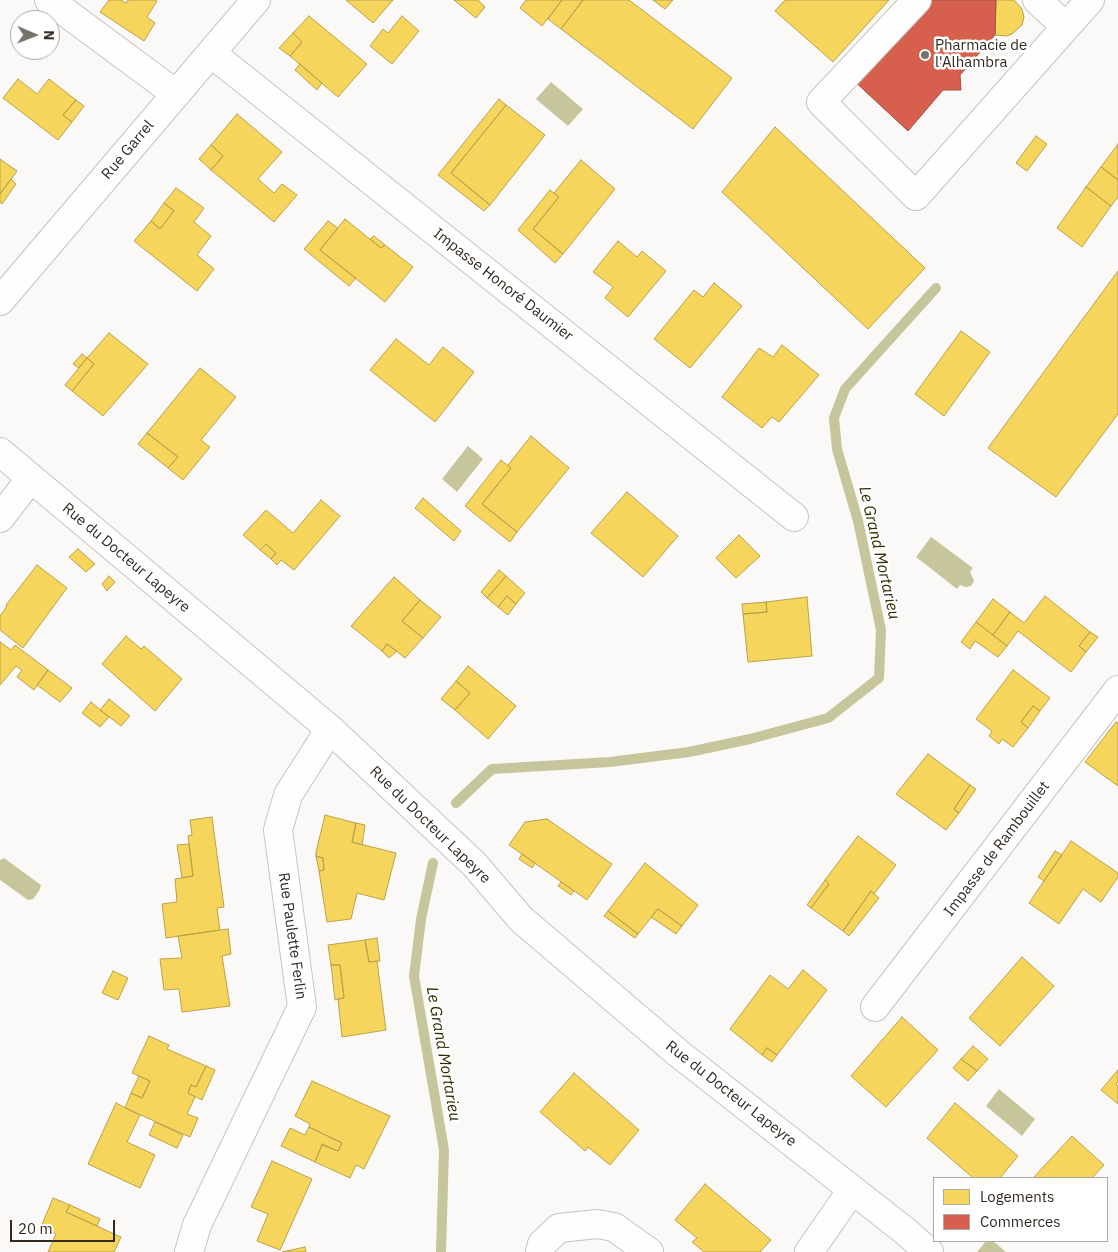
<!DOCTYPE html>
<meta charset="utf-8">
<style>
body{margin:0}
#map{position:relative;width:1118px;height:1252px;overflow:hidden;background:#fbf9f7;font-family:"IBM Plex Sans",sans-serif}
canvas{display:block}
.legend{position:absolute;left:933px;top:1177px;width:175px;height:65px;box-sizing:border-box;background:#fff;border:1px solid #ada9a7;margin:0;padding:6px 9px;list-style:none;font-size:15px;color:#322922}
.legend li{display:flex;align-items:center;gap:10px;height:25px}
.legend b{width:25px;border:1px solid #ada9a7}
.north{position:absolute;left:10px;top:10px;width:50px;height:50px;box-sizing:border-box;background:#fff;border:1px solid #ada9a7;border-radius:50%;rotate:91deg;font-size:14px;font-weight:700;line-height:20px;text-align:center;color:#322922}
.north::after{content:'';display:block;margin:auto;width:18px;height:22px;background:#78726d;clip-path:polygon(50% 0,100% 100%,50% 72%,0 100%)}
.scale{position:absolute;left:10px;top:1220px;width:105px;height:22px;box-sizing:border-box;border:2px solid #322922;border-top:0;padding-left:6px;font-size:15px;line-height:18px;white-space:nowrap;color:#322922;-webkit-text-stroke:4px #fff;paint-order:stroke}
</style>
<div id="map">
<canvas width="1118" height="1252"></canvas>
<ul class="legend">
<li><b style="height:14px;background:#f6d55c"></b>Logements</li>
<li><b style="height:14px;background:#d6604d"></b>Commerces</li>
</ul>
<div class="north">N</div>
<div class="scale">20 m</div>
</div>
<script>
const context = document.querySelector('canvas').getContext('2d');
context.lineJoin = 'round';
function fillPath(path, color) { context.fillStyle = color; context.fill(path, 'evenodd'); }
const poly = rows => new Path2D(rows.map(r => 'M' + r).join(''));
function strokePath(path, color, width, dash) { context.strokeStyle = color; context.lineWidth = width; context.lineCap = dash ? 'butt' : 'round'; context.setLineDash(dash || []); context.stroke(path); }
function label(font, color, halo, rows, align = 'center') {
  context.font = font + ' "IBM Plex Sans",sans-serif'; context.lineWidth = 5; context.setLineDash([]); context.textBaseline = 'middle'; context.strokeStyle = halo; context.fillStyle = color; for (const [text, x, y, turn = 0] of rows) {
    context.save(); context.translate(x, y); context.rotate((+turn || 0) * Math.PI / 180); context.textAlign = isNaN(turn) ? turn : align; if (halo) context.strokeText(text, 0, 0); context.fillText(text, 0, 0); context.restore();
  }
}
fillPath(poly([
 [551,82,583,109,568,126,536,99],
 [468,446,483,459,457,492,442,479],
 [931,537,973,568,970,572,974,581,971,586,966,587,960,585,957,589,916,557],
 [4,858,41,885,39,891,33,899,28,900,0,880,0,860],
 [999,1089,1035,1119,1022,1136,986,1106],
 [986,1241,993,1241,1006,1252,977,1252]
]), '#c6c59b');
const homes = poly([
 [109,0,121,0,126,3,128,0,155,0,157,1,147,17,155,23,144,41,100,12,109,0],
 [346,0,393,0,373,23,346,0],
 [454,0,478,0,485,7,476,18,454,0],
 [526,0,562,0,542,26,520,8,526,0],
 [562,0,583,0,561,29,548,19,562,0],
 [583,0,629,0,732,78,693,129,561,29,583,0],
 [653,0,673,0,665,9,653,0],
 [785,0,889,0,833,62,775,11,785,0],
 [996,0,1014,0,1022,9,1024,17,1022,25,1012,34,1007,36,995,35,996,0],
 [309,16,367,64,338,97,290,56,302,42,293,33,309,16],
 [402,16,419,31,392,64,370,46,383,29,388,33,402,16],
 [293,33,302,42,290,56,279,48,293,33],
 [300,64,322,83,317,90,295,70,300,64],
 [18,79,37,94,49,79,76,100,63,115,72,122,58,140,3,98,18,79],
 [499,99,506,105,451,173,490,205,484,211,438,175,499,99],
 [76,100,84,106,72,122,63,115,76,100],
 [506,105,545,135,490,205,451,173,506,105],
 [237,114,282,152,258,179,274,193,282,184,297,195,274,222,211,170,223,156,211,145,237,114],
 [775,127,925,268,868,329,722,192,775,127],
 [1036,136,1047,144,1027,171,1016,163,1036,136],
 [1118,144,1118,180,1101,167,1118,144],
 [211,145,223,156,211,170,199,159,211,145],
 [0,159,17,171,0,194,0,159],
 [581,160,615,189,563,254,533,229,559,197,554,193,581,160],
 [1101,167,1118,180,1118,197,1111,206,1086,187,1101,167],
 [11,179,16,184,2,204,0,202,0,194,11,179],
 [1086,187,1111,206,1082,247,1057,228,1086,187],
 [176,188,204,208,194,222,211,236,197,255,214,269,197,291,134,241,151,221,160,229,174,211,164,203,176,188],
 [550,190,559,197,533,229,563,254,555,263,518,230,550,190],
 [164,203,174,211,160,229,151,221,164,203],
 [345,219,381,248,385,245,413,267,385,302,320,250,345,219],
 [328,221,338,228,320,250,356,278,349,286,304,249,328,221],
 [374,236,385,245,381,248,370,239,374,236],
 [618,241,637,257,642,251,666,271,628,317,605,298,613,287,593,272,618,241],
 [1118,271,1118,414,1056,497,988,448,1118,271],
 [714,283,742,306,690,368,654,339,694,290,703,297,714,283],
 [961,331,990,352,944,416,915,394,961,331],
 [109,333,148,364,103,416,72,391,94,364,87,358,109,333],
 [396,339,429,365,443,347,474,372,435,422,370,370,396,339],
 [782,345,819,375,779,422,772,417,762,428,722,397,759,348,773,357,782,345],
 [82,354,87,358,79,368,73,364,82,354],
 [87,358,94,364,72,391,65,385,87,358],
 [200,368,236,397,201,440,210,447,183,480,168,468,178,457,147,433,200,368],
 [147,433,178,457,168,468,138,444,147,433],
 [531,436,569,468,517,532,482,504,511,468,508,465,531,436],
 [501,460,511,468,482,504,517,532,510,542,465,506,501,460],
 [627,492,678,536,643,577,591,533,627,492],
 [423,498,461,531,454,541,415,508,423,498],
 [321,500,340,516,294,570,281,560,277,565,271,559,276,553,266,544,260,550,243,535,266,510,293,533,321,500],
 [739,535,760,556,736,578,716,558,739,535],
 [266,544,276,553,271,559,260,550,266,544],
 [78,549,95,564,86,572,69,557,78,549],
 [37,565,67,588,23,648,0,630,0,616,7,606,6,605,37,565],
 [499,570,506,576,487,598,481,592,499,570],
 [109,576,115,582,107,591,102,584,109,576],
 [506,576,525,593,516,604,507,596,498,607,487,598,506,576],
 [394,577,420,600,402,621,423,638,405,658,387,644,382,651,351,626,394,577],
 [507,596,516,604,508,615,498,607,507,596],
 [1045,596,1090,632,1079,646,1086,652,1071,672,1018,631,1007,646,993,635,1010,612,1024,623,1045,596],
 [807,597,812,656,748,662,743,614,767,612,766,602,807,597],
 [993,599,1010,612,993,635,976,622,993,599],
 [420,600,441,617,423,638,402,621,420,600],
 [766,602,767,612,743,614,742,604,766,602],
 [976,622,1007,646,998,657,975,641,970,649,961,642,976,622],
 [1090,632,1098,637,1086,652,1079,646,1090,632],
 [126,636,141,649,144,646,182,679,155,711,102,664,126,636],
 [0,642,11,650,15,645,48,670,34,690,17,677,22,670,16,666,0,685,0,642],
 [387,644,397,651,389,658,382,651,387,644],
 [468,666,516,706,488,739,455,710,470,693,456,681,468,666],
 [48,670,72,688,60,702,37,685,48,670],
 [1013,670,1050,698,1040,711,1033,706,1021,722,1028,728,1013,747,1002,739,999,744,989,736,992,731,976,719,1013,670],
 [456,681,470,693,455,710,441,699,456,681],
 [109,699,130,716,121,726,100,710,109,699],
 [91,702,109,717,100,727,82,713,91,702],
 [1033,706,1040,711,1028,728,1021,722,1033,706],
 [1116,722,1118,723,1118,786,1085,762,1116,722],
 [928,754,970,785,954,809,959,813,946,830,896,794,928,754],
 [970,785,976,789,959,813,954,809,970,785],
 [325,815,356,823,352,842,396,853,384,900,357,893,351,919,327,922,319,871,324,870,323,858,316,856,316,852,325,815],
 [212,817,224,907,217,908,220,930,166,938,162,904,177,902,175,879,193,876,188,836,192,835,190,820,212,817],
 [547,819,612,864,587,900,509,845,525,822,547,819],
 [356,823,365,825,362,845,352,842,356,823],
 [858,836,896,865,874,894,871,891,843,931,811,908,829,884,825,880,858,836],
 [1071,841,1118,873,1118,877,1101,902,1083,889,1059,924,1029,903,1071,841],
 [189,844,193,876,182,878,177,845,189,844],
 [1055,851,1062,855,1044,881,1038,877,1055,851],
 [522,854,535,863,532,868,519,859,522,854],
 [316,856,323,858,324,870,319,871,316,856],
 [645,863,698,905,682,926,658,909,638,934,608,911,645,863],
 [825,880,829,884,811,908,807,905,825,880],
 [561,882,574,891,571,895,558,886,561,882],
 [871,891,879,898,849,936,843,931,871,891],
 [658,909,682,926,676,934,651,917,658,909],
 [608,911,638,934,635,938,604,916,608,911],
 [228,929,231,954,222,956,230,1006,182,1012,179,989,164,990,160,959,182,958,178,936,228,929],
 [377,938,380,961,369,962,365,940,377,938],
 [365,940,369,962,377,961,386,1030,342,1037,338,999,344,998,340,965,331,965,328,945,365,940],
 [1022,957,1054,986,1000,1046,969,1018,1022,957],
 [331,965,340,965,344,998,335,1000,331,965],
 [803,970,827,990,777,1055,767,1048,762,1055,730,1029,770,975,788,989,803,970],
 [113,971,128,978,118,1000,102,993,113,971],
 [902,1017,938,1050,886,1107,851,1076,902,1017],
 [149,1036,169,1045,167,1049,206,1066,196,1087,191,1085,188,1093,195,1097,187,1114,198,1118,190,1137,125,1108,131,1093,142,1098,150,1081,132,1073,149,1036],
 [973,1046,988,1059,977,1071,961,1059,973,1046],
 [767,1048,777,1055,772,1062,762,1055,767,1048],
 [961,1059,977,1071,968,1081,953,1068,961,1059],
 [206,1066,215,1070,202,1100,188,1093,191,1085,196,1087,206,1066],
 [1118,1070,1118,1082,1116,1084,1118,1086,1118,1104,1101,1090,1118,1070],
 [574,1073,639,1130,610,1165,588,1147,585,1151,540,1112,574,1073],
 [139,1076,150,1081,142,1098,131,1093,139,1076],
 [312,1081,390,1116,364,1169,356,1165,350,1178,315,1162,322,1145,338,1151,342,1143,309,1127,310,1124,295,1116,312,1081],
 [116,1103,140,1115,127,1142,155,1155,140,1188,88,1164,116,1103],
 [955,1103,1018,1156,1000,1178,971,1178,972,1177,927,1138,955,1103],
 [155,1122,183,1135,177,1148,149,1135,155,1122],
 [309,1127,342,1143,338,1151,322,1144,315,1162,281,1146,290,1128,305,1135,309,1127],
 [1072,1136,1104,1165,1092,1178,1033,1178,1072,1136],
 [272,1161,312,1179,280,1250,257,1241,268,1214,251,1207,272,1161],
 [705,1184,771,1240,760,1252,704,1252,692,1242,697,1238,675,1220,705,1184],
 [53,1198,70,1205,66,1212,121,1237,114,1252,48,1252,56,1234,41,1227,53,1198],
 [70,1205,100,1219,97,1226,66,1212,70,1205],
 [305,1247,306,1252,282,1252,305,1247]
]);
fillPath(homes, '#f6d55c');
strokePath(homes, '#bba14b', 1);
const shops = poly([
 [923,0,996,0,995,35,960,75,961,90,943,90,908,131,851,78,923,0]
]);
fillPath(shops, '#d6604d');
strokePath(shops, '#a55040', 1);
strokePath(poly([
 [456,803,492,769,610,762,689,752,750,739,828,718,879,678,881,630,858,521,837,449,834,418,845,389,936,288],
 [433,863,421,919,414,976,444,1150,441,1252]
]), '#c6c59b', 10);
const minor = poly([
 [49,0,176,94],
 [917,0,821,102,916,196,1090,0],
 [1037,0,1066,27],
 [211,53,794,517],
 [0,301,256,0],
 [0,452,31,478,0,518],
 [31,478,330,729,474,864,521,919,678,1053,905,1231,929,1252],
 [875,1007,1118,690],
 [189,1252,197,1225,302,1007,278,830,288,795,330,729],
 [540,1252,542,1244,559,1228,597,1224,614,1227,649,1252],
 [809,1252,852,1190]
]);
strokePath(minor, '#c8c3be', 30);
strokePath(minor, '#fefefe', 28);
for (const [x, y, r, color] of [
 [925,55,5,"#78726d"]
]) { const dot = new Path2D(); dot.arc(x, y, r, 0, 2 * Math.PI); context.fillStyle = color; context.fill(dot); strokePath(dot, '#fff', 2); }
label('15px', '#322922', '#fff', [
 ["Pharmacie de",935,46],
 ["l'Alhambra",935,63]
], 'left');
label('15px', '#322922', '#fff', [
 ["Rue Garrel",128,150,-50],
 ["Impasse Honoré Daumier",503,285,38],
 ["Rue du Docteur Lapeyre",126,558,40],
 ["Rue du Docteur Lapeyre",430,825,44],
 ["Impasse de Rambouillet",997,849,-53],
 ["Rue Paulette Ferlin",292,936,82],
 ["Rue du Docteur Lapeyre",731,1094,38]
]);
label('italic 16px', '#312f00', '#fff', [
 ["Le Grand Mortarieu",879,553,77],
 ["Le Grand Mortarieu",443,1054,80]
]);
</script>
